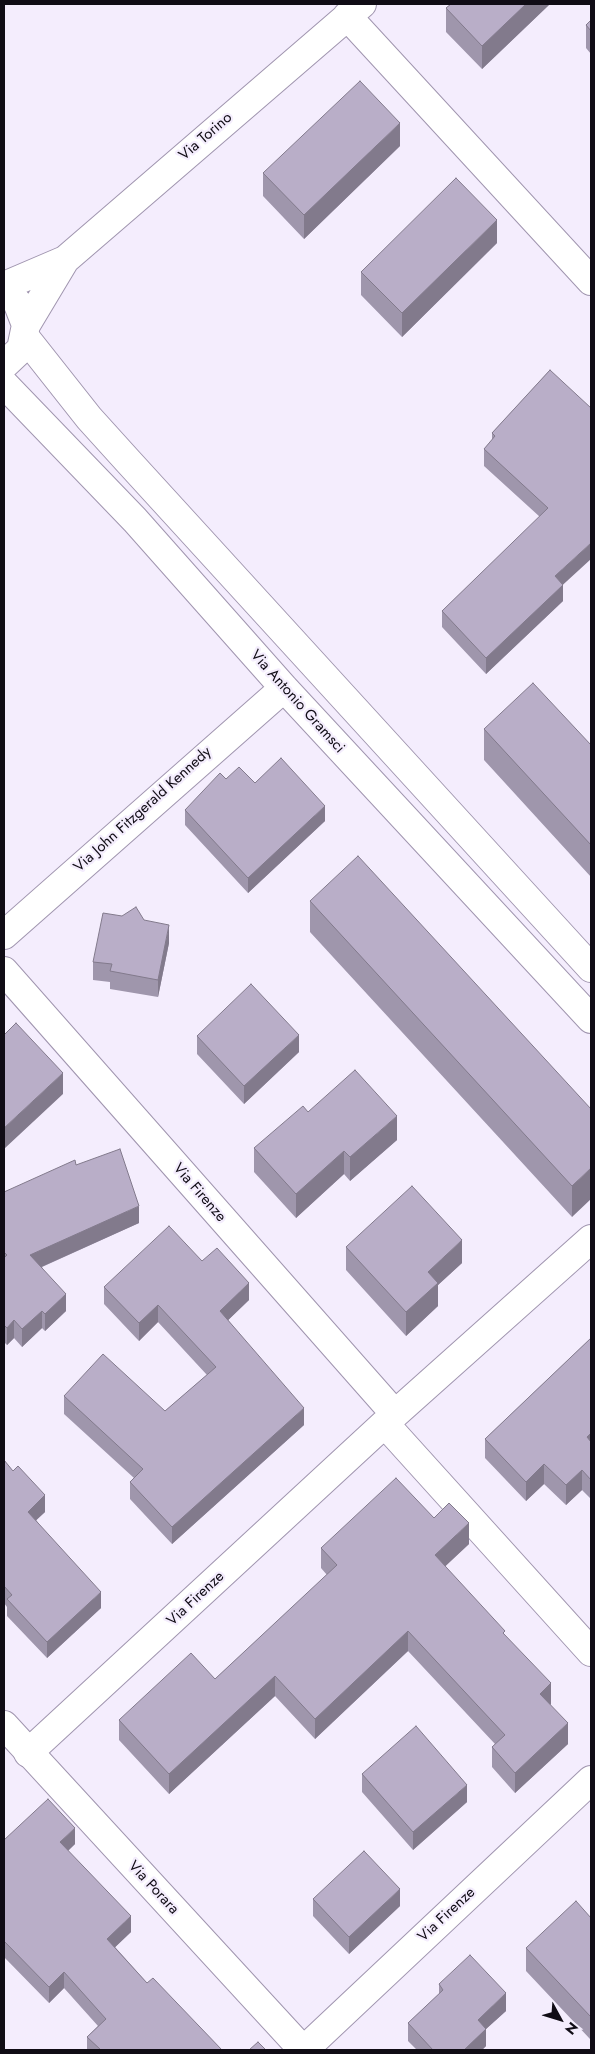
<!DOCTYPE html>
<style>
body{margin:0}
#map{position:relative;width:595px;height:2054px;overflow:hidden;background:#f4edfd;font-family:Jost,sans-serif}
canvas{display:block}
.frame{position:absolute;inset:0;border:5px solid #100c15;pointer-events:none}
.north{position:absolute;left:535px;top:1994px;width:50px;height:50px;-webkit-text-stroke:4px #f4edfd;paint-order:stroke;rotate:129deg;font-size:14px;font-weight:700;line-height:20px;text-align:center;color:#100c15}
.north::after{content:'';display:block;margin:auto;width:18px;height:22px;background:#100c15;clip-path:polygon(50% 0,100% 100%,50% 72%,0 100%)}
</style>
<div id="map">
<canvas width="595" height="2054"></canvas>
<div class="frame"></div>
<div class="north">N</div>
</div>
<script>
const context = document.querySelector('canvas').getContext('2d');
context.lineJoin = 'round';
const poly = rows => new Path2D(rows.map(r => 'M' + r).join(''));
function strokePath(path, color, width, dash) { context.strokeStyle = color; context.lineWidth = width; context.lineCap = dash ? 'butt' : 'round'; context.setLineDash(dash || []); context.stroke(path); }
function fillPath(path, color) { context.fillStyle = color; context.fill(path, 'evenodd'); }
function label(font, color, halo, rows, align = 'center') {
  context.font = font + ' Jost,sans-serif'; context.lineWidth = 4.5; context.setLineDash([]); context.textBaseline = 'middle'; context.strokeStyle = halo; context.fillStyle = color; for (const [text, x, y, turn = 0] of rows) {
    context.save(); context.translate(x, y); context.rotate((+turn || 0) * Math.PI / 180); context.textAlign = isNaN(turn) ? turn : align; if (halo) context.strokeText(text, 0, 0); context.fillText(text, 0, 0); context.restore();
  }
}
const minor = poly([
 [347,16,591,281],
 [4,286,65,260],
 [4,291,17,302,26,325,21,349,4,365],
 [26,325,65,260,362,4],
 [25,337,89,418,127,460,591,968],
 [4,384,135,520,284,688,591,1019],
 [4,935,284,688],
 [4,971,395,1414],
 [385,1424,591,1652],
 [28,1753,395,1414,591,1239],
 [304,2050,591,1780]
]);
const tertiary = poly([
 [4,1725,303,2050]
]);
strokePath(minor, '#a095af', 30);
strokePath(tertiary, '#a095af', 30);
strokePath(minor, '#fff', 28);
strokePath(tertiary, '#fff', 28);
fillPath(poly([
 [451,4,550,4,482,69,446,32,446,8],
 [591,20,591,54,586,48,586,25],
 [400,146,304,239,263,196,263,173],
 [497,243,402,337,361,295,361,272],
 [550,370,563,585,563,601,486,674,442,627,442,611,540,517,484,466,484,449,492,440,492,433],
 [484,729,591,745,591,877,484,760],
 [226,779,255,783,325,821,248,893,185,825,185,810],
 [310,901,591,1109,572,1217,310,932],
 [144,920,169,943,158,997,110,989,110,982,93,980,93,962],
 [197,1036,299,1052,244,1104,197,1054],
 [308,1112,397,1140,350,1181,344,1174,296,1218,254,1172,254,1148],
 [76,1165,139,1223,42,1267,66,1311,45,1331,42,1328,22,1347,14,1338,7,1345,4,1342,4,1192],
 [346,1247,462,1263,438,1285,438,1306,406,1336,346,1270],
 [202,1261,249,1300,228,1320,304,1425,172,1544,130,1499,130,1482,134,1478,64,1414,64,1396,165,1411,207,1375,158,1322,139,1341,104,1304,104,1287],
 [591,1338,591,1499,582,1490,566,1505,544,1484,526,1501,485,1458,485,1439],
 [4,1460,45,1512,36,1520,101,1608,47,1658,7,1616,7,1607,4,1603],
 [434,1518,469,1544,445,1566,505,1635,551,1704,550,1705,568,1744,515,1793,492,1767,492,1747,495,1744,408,1651,315,1739,275,1696,169,1794,119,1740,119,1720,215,1679,327,1575,321,1568,321,1548],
 [362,1774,467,1802,413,1850,362,1792],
 [4,1840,75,1844,68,1851,131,1932,115,1947,147,1983,222,2050,87,2050,87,2037,98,2026,64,1988,49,2003,4,1957],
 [313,1899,400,1906,349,1954,313,1916],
 [591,1918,590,2039,526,1971,526,1948],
 [439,1984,506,2011,486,2029,486,2046,482,2050,417,2050,408,2041,408,2023,439,1994]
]), '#9f96ac');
fillPath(poly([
 [526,4,550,4,482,69,482,46],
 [400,123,400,146,304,239,304,215],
 [497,220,497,243,402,337,402,313],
 [591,543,591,559,555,592,555,576],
 [563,585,563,601,486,674,486,658],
 [325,806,325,821,248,893,248,878],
 [169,925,169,943,158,997,158,980],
 [299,1035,299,1052,244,1104,244,1086],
 [63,1073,63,1094,4,1149,4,1128],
 [397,1116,397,1140,350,1181,350,1157],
 [344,1151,344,1174,296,1218,296,1194],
 [591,1168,591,1199,572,1217,572,1186],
 [139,1206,139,1223,30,1272,30,1255],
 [462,1240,462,1263,438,1285,438,1306,406,1336,406,1312,428,1272],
 [249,1283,249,1300,220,1328,220,1311],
 [66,1294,66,1311,45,1331,45,1314],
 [158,1305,158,1322,139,1341,139,1323],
 [42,1311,42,1328,22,1347,22,1329],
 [14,1320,14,1338,7,1345,7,1328],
 [304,1408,304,1425,172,1544,172,1527],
 [591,1433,591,1452,587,1437],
 [544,1464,544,1484,526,1501,526,1482],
 [582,1470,582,1490,566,1505,566,1485],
 [45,1495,45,1512,28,1528,28,1512],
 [469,1523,469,1544,435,1576,435,1555],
 [101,1592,101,1608,47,1658,47,1642],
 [408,1631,408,1651,315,1739,315,1719],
 [275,1676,275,1696,169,1794,169,1774],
 [551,1683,551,1704,540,1714,540,1694],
 [568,1723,568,1744,515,1793,515,1773],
 [467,1785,467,1802,413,1850,413,1832],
 [75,1828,75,1844,60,1858,60,1842],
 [400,1889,400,1906,349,1954,349,1937],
 [131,1916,131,1932,107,1955,107,1939],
 [64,1972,64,1988,49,2003,49,1987],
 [506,1993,506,2011,486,2029,486,2046,482,2050,464,2050,478,2020],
 [591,2015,591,2038,590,2039,590,2016]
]), '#827a8c');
const building = poly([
 [451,4,526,4,482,46,446,8,451,4],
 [591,20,591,31,586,25,591,20],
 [360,81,400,123,304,215,263,173,360,81],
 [456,178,497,220,402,313,361,272,456,178],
 [550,370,591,408,591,543,555,576,563,585,486,658,442,611,548,508,484,449,495,436,492,433,550,370],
 [533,683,591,745,591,845,484,729,533,683],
 [281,758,325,806,248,878,185,810,220,773,226,779,239,767,255,783,281,758],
 [358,856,591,1109,591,1168,572,1186,310,901,358,856],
 [136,907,144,920,169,925,158,980,110,971,112,964,93,962,103,913,122,916,136,907],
 [251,984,299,1035,244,1086,197,1036,251,984],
 [16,1023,63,1073,4,1128,4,1035,16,1023],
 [355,1070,397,1116,350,1157,344,1151,296,1194,254,1148,303,1106,308,1112,355,1070],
 [120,1149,139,1206,30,1255,66,1294,45,1314,42,1311,22,1329,14,1320,7,1328,4,1325,4,1258,7,1255,4,1252,4,1192,75,1160,76,1165,120,1149],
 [412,1186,462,1240,428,1272,438,1283,406,1312,346,1247,412,1186],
 [169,1226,202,1261,217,1248,249,1283,220,1311,304,1408,172,1527,130,1482,143,1469,64,1396,103,1354,165,1411,216,1367,158,1305,139,1323,104,1287,169,1226],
 [591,1338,591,1433,587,1437,591,1442,591,1480,582,1470,566,1485,544,1464,526,1482,485,1439,591,1338],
 [4,1460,13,1471,18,1466,45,1495,28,1512,101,1592,47,1642,7,1599,12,1595,4,1586,4,1460],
 [396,1478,434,1518,449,1503,469,1523,435,1555,505,1631,503,1633,551,1683,540,1694,568,1723,515,1773,492,1747,505,1735,408,1631,315,1719,275,1676,169,1774,119,1720,191,1653,215,1679,337,1565,321,1548,396,1478],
 [416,1726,467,1785,413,1832,362,1774,416,1726],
 [48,1799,75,1828,60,1842,131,1916,107,1939,147,1983,153,1978,222,2050,101,2050,87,2037,106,2019,64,1972,49,1987,4,1941,4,1840,48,1799],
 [364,1851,400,1889,349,1937,313,1899,364,1851],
 [576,1901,591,1918,591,2015,590,2016,526,1948,576,1901],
 [470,1955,506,1993,478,2020,486,2029,464,2050,433,2050,408,2023,443,1990,439,1984,470,1955],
 [258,2042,266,2050,249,2050,258,2042]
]);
fillPath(building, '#b9aec8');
strokePath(building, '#827a8c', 1);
label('15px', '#100c15', '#f4edfd', [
 ["Via Torino",206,137,-41],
 ["Via Antonio Gramsci",297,702,48],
 ["Via John Fitzgerald Kennedy",143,810,-42],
 ["Via Firenze",199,1193,49],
 ["Via Firenze",196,1599,-43],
 ["Via Porara",153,1888,47],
 ["Via Firenze",447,1915,-43]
]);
</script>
